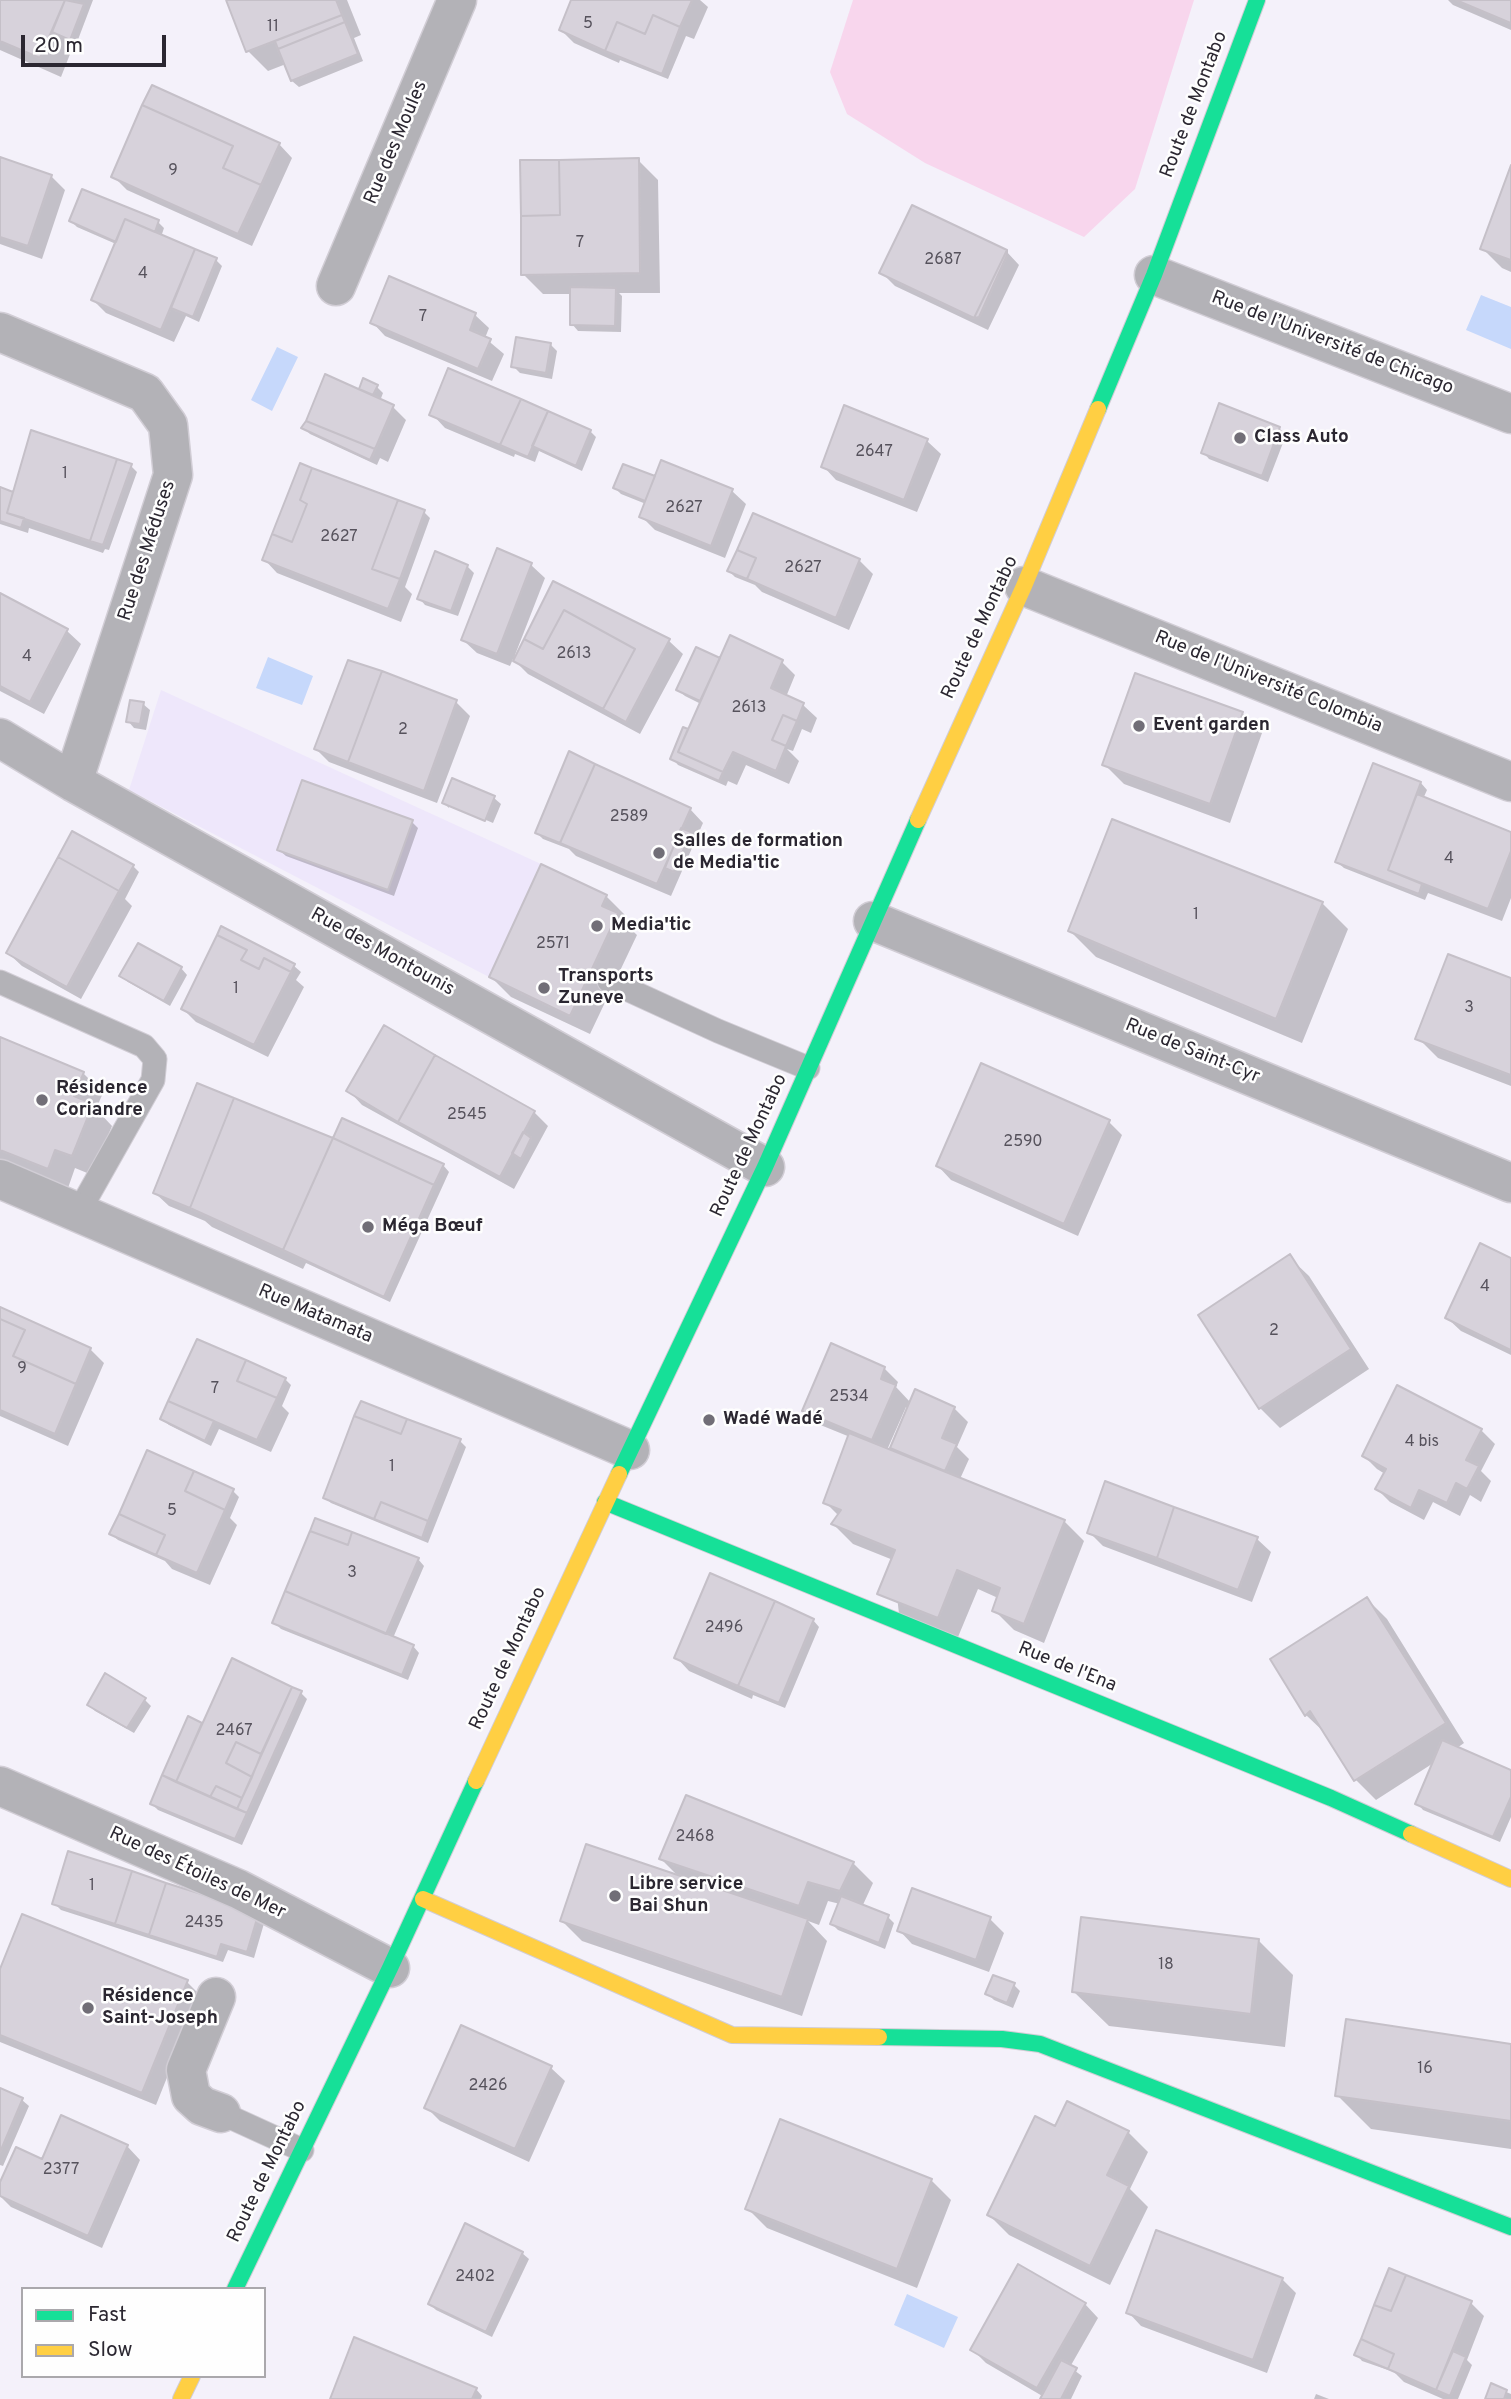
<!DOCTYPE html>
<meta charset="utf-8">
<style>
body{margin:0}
#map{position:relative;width:1511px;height:2399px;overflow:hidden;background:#f4f1fa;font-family:Overpass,sans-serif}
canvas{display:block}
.legend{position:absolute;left:21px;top:2287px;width:245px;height:91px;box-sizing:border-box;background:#fefefe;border:2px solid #aaa8ac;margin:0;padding:9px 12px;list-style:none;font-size:21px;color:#2b2731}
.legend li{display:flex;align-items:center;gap:14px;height:35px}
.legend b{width:35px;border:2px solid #aaa8ac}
.scale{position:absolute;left:21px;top:35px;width:145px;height:32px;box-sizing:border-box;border:4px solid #2b2731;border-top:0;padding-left:9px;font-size:21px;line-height:24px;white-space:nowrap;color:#2b2731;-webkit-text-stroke:5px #fefefe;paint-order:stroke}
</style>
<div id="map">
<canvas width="1511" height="2399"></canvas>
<ul class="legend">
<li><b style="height:9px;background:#16e098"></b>Fast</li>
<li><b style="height:9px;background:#ffcf43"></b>Slow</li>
</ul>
<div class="scale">20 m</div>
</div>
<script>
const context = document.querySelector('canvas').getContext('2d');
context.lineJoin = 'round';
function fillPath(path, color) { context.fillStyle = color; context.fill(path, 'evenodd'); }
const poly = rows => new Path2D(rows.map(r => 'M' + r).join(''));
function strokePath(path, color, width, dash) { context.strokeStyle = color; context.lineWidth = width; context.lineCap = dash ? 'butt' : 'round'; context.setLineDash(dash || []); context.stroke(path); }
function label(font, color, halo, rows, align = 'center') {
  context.font = font + ' Overpass,sans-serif'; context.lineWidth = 5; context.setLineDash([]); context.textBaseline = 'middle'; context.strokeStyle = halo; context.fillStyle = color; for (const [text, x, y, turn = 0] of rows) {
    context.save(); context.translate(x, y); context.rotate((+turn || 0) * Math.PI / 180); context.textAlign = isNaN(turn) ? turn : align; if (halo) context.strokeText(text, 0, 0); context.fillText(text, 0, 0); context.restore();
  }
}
fillPath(poly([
 [161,690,541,864,489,977,129,790]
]), '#eee7fb');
fillPath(poly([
 [853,0,1194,0,1135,189,1084,237,925,163,847,114,830,72]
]), '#f8d6ed');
fillPath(poly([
 [1481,295,1511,307,1511,349,1466,330],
 [277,347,298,357,272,411,251,400],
 [268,657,313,676,302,705,256,688],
 [907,2294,958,2317,944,2348,894,2325]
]), '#c6d8fb');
fillPath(poly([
 [0,0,93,0,76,45,74,44,61,77,0,50],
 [228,0,347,0,361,35,354,38,363,61,299,87,292,81,286,64,268,71,248,51],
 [573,0,700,0,708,7,694,39,686,36,668,79,620,60,619,63,574,43,561,30],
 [1448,0,1511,0,1511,30,1453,5],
 [279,144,292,158,252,246,127,190,113,176],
 [0,159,51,176,65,190,42,259,0,244],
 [638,160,658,180,660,293,619,293,622,296,621,332,578,331,572,324,572,294,543,294,523,274],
 [1511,171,1511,272,1502,268,1482,248],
 [71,221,158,222,164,228,161,237,216,260,222,266,199,322,186,316,174,342,106,313,93,300,116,244,77,227],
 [1006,251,1019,265,988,330,895,286,882,273],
 [475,315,489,328,485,338,504,354,492,381,385,336,372,322],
 [550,344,557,351,552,379,520,373,513,366],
 [377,387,383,393,380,401,393,407,406,420,388,462,380,458,377,465,310,434,304,428,366,394,361,389],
 [432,414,590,431,596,437,582,471,539,451,535,462,515,454,514,457,445,428],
 [1279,428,1286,435,1268,482,1209,459,1203,452],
 [927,441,941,454,917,512,836,480,823,466],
 [131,466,137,472,109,550,105,549,103,553,29,528,28,533,0,524,0,489,14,495],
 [656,479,732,491,746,504,725,558,655,530,641,516,646,504,621,494,615,488],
 [424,512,430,518,405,587,412,594,401,622,277,573,264,559],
 [859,560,873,574,849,630,762,592,755,585,735,577,729,571],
 [531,565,545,578,515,655,517,656,554,584,669,641,683,654,640,734,528,674,513,659,510,666,477,653,463,640],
 [467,566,474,573,458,616,425,605,419,598],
 [0,595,67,631,81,644,44,714,0,691],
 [721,661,782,662,795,675,786,697,803,705,817,718,811,733,802,729,793,751,787,749,799,761,789,784,746,765,737,785,728,781,726,786,678,765,672,758,687,730,689,732,701,704,685,696,678,690],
 [456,702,470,716,437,803,329,762,316,749],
 [143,704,150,710,146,730,134,728,128,721],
 [1242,713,1262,733,1230,823,1124,784,1104,764],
 [1374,765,1421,783,1427,790,1423,799,1511,834,1511,898,1502,921,1428,893,1425,900,1344,868,1337,862],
 [494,798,501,804,493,823,449,804,449,808,444,803],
 [690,809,703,823,671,896,576,856,569,849,543,839,537,833],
 [412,822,418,828,394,896,286,856,279,850],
 [133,866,139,872,125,899,132,906,81,999,22,966,8,953],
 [606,896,626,916,623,922,637,935,590,1034,511,997,491,977],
 [1322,903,1348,929,1302,1043,1096,957,1070,931],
 [222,928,294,966,301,972,296,980,304,987,268,1057,196,1022,183,1009],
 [181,968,187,975,170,1006,128,982,122,976],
 [1511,980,1511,1086,1438,1058,1418,1038],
 [0,1039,83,1073,103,1093,96,1109,112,1126,92,1175,75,1168,68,1188,0,1161],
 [349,1091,534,1112,548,1126,514,1189,362,1105],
 [1109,1122,1122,1135,1078,1236,951,1180,938,1166],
 [443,1165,449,1172,390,1302,306,1263,303,1269,212,1227,205,1221,169,1206,155,1193],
 [1289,1257,1309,1276,1369,1369,1280,1428,1260,1408,1200,1316],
 [1511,1260,1511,1355,1461,1331,1447,1318],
 [0,1310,90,1349,104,1363,68,1446,0,1416],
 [884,1368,898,1382,896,1387,911,1403,954,1408,968,1422,957,1447,969,1459,960,1479,1064,1521,1084,1541,1044,1643,1014,1630,994,1610,998,1598,978,1589,958,1637,899,1614,893,1560,853,1544,833,1524,839,1516,825,1502,850,1437,818,1424,804,1410],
 [906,1407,909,1408,892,1448,899,1455,887,1450],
 [285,1379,291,1385,282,1406,289,1413,271,1452,219,1429,211,1446,169,1425,162,1419],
 [1481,1430,1495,1444,1481,1471,1491,1481,1481,1502,1470,1495,1460,1516,1433,1502,1424,1520,1390,1502,1377,1489,1385,1474,1377,1469,1364,1456],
 [460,1441,466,1447,428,1543,331,1503,325,1497],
 [1106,1484,1257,1539,1271,1552,1252,1602,1103,1546,1089,1532],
 [233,1491,239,1497,230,1518,237,1525,210,1585,172,1569,165,1561,118,1540,111,1534],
 [418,1559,424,1566,393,1638,413,1646,419,1653,408,1680,281,1629,274,1622],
 [1367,1599,1387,1619,1464,1743,1457,1748,1511,1772,1511,1817,1500,1842,1423,1810,1417,1803,1435,1762,1376,1800,1356,1780,1326,1734,1306,1715],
 [813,1620,819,1627,785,1708,753,1695,752,1699,689,1671,676,1657],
 [233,1660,301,1693,307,1699,242,1845,158,1810,152,1804,189,1718,203,1725],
 [106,1676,145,1700,151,1706,134,1733,95,1711,89,1705],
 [661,1859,853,1863,873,1883,862,1907,888,1917,894,1923,885,1949,838,1930,832,1924,840,1904,828,1901,819,1925,808,1921,827,1941,802,2016,582,1941,562,1921,680,1878],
 [54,1903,265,1920,254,1958,228,1950,223,1962,61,1910],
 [990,1919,1004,1933,989,1972,912,1944,899,1930],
 [1258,1940,1293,1975,1285,2047,1109,2026,1074,1992],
 [0,1974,187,1982,200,1995,156,2105,0,2042],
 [1014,1985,1020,1991,1013,2008,994,2000,987,1993],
 [462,2027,551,2068,565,2081,529,2162,440,2121,426,2107],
 [1511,2045,1511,2149,1371,2129,1337,2095],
 [0,2090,22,2100,29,2106,3,2166,0,2165],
 [1128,2132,1148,2152,1130,2189,1148,2207,1110,2285,1009,2235,989,2215],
 [127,2146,140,2160,102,2248,11,2207,0,2196,0,2187,43,2161],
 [931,2180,951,2200,917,2288,767,2228,747,2208],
 [522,2253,529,2259,492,2337,436,2310,430,2304],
 [1282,2279,1296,2293,1267,2373,1141,2326,1128,2312],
 [1471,2303,1484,2316,1467,2360,1472,2365,1458,2399,1443,2399,1404,2382,1394,2372,1362,2361,1356,2354],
 [1085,2304,1098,2318,1070,2367,1082,2376,1071,2399,1042,2399,1044,2397,986,2363,972,2349],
 [1492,2386,1511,2394,1511,2399,1487,2399],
 [476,2389,482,2396,481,2399,331,2399],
 [1316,2394,1329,2399,1314,2399]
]), '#0003');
const building = poly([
 [0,0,65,0,40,58,0,41,0,0],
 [65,0,84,4,70,40,52,32,65,0],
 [226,0,336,0,342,15,246,52,226,0],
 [571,0,692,0,680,27,653,15,645,34,617,22,605,51,559,30,571,0],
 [1456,0,1511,0,1511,23,1456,0],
 [342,15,345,22,278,49,275,41,342,15],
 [653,15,680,27,662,74,605,51,617,22,645,34,653,15],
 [345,22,358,54,291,81,278,49,345,22],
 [152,85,280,143,261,185,223,168,233,146,142,105,152,85],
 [142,105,233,146,223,168,261,185,238,234,111,177,142,105],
 [0,157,52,175,28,246,0,237,0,157],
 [639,158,640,273,521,275,521,216,560,215,559,160,639,158],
 [520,160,559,160,560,215,521,216,520,160],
 [1511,165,1511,260,1480,249,1511,165],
 [82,189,159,220,155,232,125,219,116,242,69,221,82,189],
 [912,205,1007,250,974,318,879,273,912,205],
 [125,219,195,249,161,330,91,300,125,219],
 [195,249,217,258,193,317,171,308,195,249],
 [1007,250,1007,255,979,317,974,318,1007,250],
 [389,276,476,313,470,330,491,339,478,369,370,323,389,276],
 [570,287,616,288,615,326,570,325,570,287],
 [516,337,551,343,546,373,511,367,516,337],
 [448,368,521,399,500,445,429,415,448,368],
 [325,374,394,405,375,449,306,421,325,374],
 [363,378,378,385,373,395,359,389,363,378],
 [521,399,548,411,528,457,500,445,521,399],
 [1219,403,1280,427,1262,476,1201,453,1219,403],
 [844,405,928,439,904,500,821,467,844,405],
 [548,411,591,430,576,466,532,446,548,411],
 [306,421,375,449,370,460,301,428,306,421],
 [31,430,117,459,90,541,7,513,31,430],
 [117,459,132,464,103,545,90,541,117,459],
 [661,460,733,489,711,546,639,517,661,460],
 [300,463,312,468,300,500,307,504,292,542,272,534,300,463],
 [623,464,655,476,645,501,613,488,623,464],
 [312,468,398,500,372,569,400,579,388,609,262,560,272,534,292,542,307,504,300,500,312,468],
 [0,487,13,492,7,513,24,518,21,528,0,521,0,487],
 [398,500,425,510,400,579,372,569,398,500],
 [753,513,860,559,836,618,747,579,756,558,737,550,753,513],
 [497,548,532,563,497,654,461,640,497,548],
 [737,550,756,558,747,579,727,571,737,550],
 [435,551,468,565,451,611,417,599,435,551],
 [553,581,670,639,626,722,603,709,635,649,564,610,543,649,524,639,553,581],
 [0,593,68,629,30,702,0,686,0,593],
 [564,610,635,649,603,709,513,661,524,639,543,649,564,610],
 [730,635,783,660,771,688,804,703,797,721,783,715,772,740,786,746,776,771,733,752,723,772,678,752,730,635],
 [696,647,720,658,700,701,676,690,696,647],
 [348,660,382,671,348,762,314,749,348,660],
 [382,671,457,700,424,791,348,762,382,671],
 [1135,673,1243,712,1210,804,1102,765,1135,673],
 [130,700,144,702,140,724,126,722,130,700],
 [783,715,797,721,786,746,772,740,783,715],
 [683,727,688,729,678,752,723,772,719,781,670,759,683,727],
 [569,751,595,764,560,843,535,833,569,751],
 [1373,763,1421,782,1388,870,1422,884,1419,894,1335,862,1373,763],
 [595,764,691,808,657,884,560,843,595,764],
 [452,778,495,796,485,821,442,803,452,778],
 [302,780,413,820,388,890,277,850,302,780],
 [1417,794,1511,832,1511,851,1488,909,1388,870,1417,794],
 [1112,819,1323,902,1276,1019,1068,931,1112,819],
 [681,828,691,832,674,872,665,868,681,828],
 [72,831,134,865,119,891,58,857,72,831],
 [58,857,119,891,67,987,6,953,58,857],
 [541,864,607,895,602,906,618,913,570,1016,489,977,541,864],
 [221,926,295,964,291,972,264,958,259,969,241,960,247,950,217,935,221,926],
 [217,935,247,950,241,960,259,969,264,958,291,972,254,1045,181,1009,217,935],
 [138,943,182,967,164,1001,119,976,138,943],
 [1448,954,1511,978,1511,1075,1415,1039,1448,954],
 [384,1025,435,1055,398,1122,346,1091,384,1025],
 [0,1037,84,1072,74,1096,93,1104,72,1156,55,1150,48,1169,0,1150,0,1037],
 [435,1055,535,1111,500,1177,398,1122,435,1055],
 [981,1063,1110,1120,1064,1224,936,1166,981,1063],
 [197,1083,234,1098,190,1208,153,1193,197,1083],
 [234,1098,333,1138,283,1250,190,1208,234,1098],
 [342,1118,444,1164,434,1185,333,1138,342,1118],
 [523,1132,531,1138,521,1159,512,1153,523,1132],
 [333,1138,434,1185,384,1297,283,1250,333,1138],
 [1480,1243,1511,1258,1511,1350,1445,1318,1480,1243],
 [1290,1254,1351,1349,1259,1409,1198,1315,1290,1254],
 [0,1307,91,1348,76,1384,13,1356,25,1330,0,1319,0,1307],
 [0,1319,25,1330,13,1356,76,1384,55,1434,0,1410,0,1319],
 [197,1339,246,1360,237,1381,277,1398,257,1440,168,1401,197,1339],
 [831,1343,885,1367,881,1379,896,1385,872,1440,802,1411,831,1343],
 [246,1360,286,1378,277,1398,237,1381,246,1360],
 [1397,1385,1482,1429,1466,1460,1479,1466,1467,1489,1456,1483,1447,1503,1419,1490,1411,1508,1375,1489,1386,1469,1362,1456,1397,1385],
 [915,1389,955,1407,942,1438,957,1444,945,1471,890,1448,915,1389],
 [168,1401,214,1421,205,1441,160,1419,168,1401],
 [361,1401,407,1419,401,1434,354,1416,361,1401],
 [354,1416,401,1434,407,1419,461,1439,428,1521,381,1502,374,1519,323,1498,354,1416],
 [849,1433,1065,1520,1024,1624,992,1611,1000,1588,957,1570,938,1618,877,1594,895,1550,831,1524,841,1510,823,1503,849,1433],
 [147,1450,194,1471,185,1491,225,1510,197,1573,156,1555,165,1535,119,1514,147,1450],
 [194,1471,234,1489,225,1510,185,1491,194,1471],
 [1105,1481,1174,1507,1157,1558,1087,1533,1105,1481],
 [381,1502,428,1521,422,1538,374,1519,381,1502],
 [1174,1507,1258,1537,1238,1590,1157,1558,1174,1507],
 [119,1514,165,1535,156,1555,109,1534,119,1514],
 [315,1518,352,1532,348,1545,310,1531,315,1518],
 [310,1531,348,1545,352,1532,419,1558,386,1634,285,1591,310,1531],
 [710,1573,775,1601,738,1686,674,1658,710,1573],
 [285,1591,414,1645,402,1675,272,1623,285,1591],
 [1367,1597,1446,1723,1354,1781,1310,1711,1305,1716,1270,1659,1367,1597],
 [775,1601,814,1619,779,1703,738,1686,775,1601],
 [232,1658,292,1687,261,1754,236,1742,226,1763,252,1777,242,1798,216,1786,210,1797,176,1782,232,1658],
 [105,1673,146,1698,127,1728,87,1705,105,1673],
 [292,1687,302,1691,247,1813,237,1809,292,1687],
 [188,1716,202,1723,176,1782,162,1775,188,1716],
 [1442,1740,1511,1770,1511,1797,1493,1837,1415,1804,1442,1740],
 [236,1742,261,1754,252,1777,226,1763,236,1742],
 [162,1775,247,1813,235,1839,150,1804,162,1775],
 [216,1786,242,1798,237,1809,210,1797,216,1786],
 [686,1795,854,1862,840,1891,808,1882,799,1906,659,1859,686,1795],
 [586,1844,808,1919,782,1997,560,1921,586,1844],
 [68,1851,132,1871,115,1924,52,1904,68,1851],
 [132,1871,166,1883,149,1935,115,1924,132,1871],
 [166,1883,259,1912,247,1952,221,1944,217,1957,149,1935,166,1883],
 [912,1888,991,1917,976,1960,897,1931,912,1888],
 [841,1896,889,1915,879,1943,830,1924,841,1896],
 [22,1914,188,1980,142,2093,0,2035,0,1969,22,1914],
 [1081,1917,1259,1939,1251,2014,1072,1992,1081,1917],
 [993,1975,1015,1983,1007,2003,985,1994,993,1975],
 [1346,2019,1511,2044,1511,2121,1335,2096,1346,2019],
 [461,2025,552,2066,515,2149,424,2108,461,2025],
 [0,2088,23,2098,0,2152,0,2088],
 [1067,2101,1129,2131,1107,2175,1129,2186,1090,2266,987,2215,1035,2116,1055,2126,1067,2101],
 [61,2115,128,2145,88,2236,0,2196,0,2182,16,2147,42,2159,61,2115],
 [780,2119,932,2179,897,2269,745,2209,780,2119],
 [465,2223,523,2252,486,2332,428,2304,465,2223],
 [1156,2230,1283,2278,1253,2360,1126,2313,1156,2230],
 [1018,2264,1086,2303,1037,2388,970,2350,1018,2264],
 [1389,2268,1406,2275,1391,2311,1374,2305,1389,2268],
 [1406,2275,1472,2301,1436,2390,1388,2369,1394,2354,1361,2339,1374,2305,1391,2311,1406,2275],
 [354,2337,477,2388,472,2399,330,2399,354,2337],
 [1361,2339,1394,2354,1388,2369,1354,2355,1361,2339],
 [1453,2351,1466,2357,1450,2396,1436,2390,1453,2351],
 [1061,2360,1077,2368,1061,2399,1040,2399,1061,2360],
 [1491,2383,1507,2390,1504,2399,1485,2399,1491,2383]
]);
fillPath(building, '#d7d2db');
strokePath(building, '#c5c0c8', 2);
const lane = poly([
 [609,981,718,1031,808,1068],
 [0,982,144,1046,155,1059,153,1080,78,1213],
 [221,2113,302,2150]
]);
const street = poly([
 [1154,275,1511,414],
 [336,286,457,0],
 [0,332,145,393,168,425,173,475,73,782],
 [1024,586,1511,782],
 [0,738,73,782,765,1167],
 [873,921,1511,1183],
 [0,1179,630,1450],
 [0,1786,238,1889,390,1968],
 [216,1997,186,2070,191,2096,202,2106,221,2113]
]);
const fast = poly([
 [1098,409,1154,275,1257,0],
 [619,1474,765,1167,918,820],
 [605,1502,1331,1798,1411,1834],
 [879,2037,1002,2039,1040,2044,1511,2227],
 [235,2289,390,1968,476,1781]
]);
const slow = poly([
 [918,820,1024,586,1098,409],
 [476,1781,619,1474],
 [1411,1834,1511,1879],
 [423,1899,732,2035,879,2037],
 [181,2399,192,2376]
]);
strokePath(lane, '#d1cdd5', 25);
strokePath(street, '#d1cdd5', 41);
strokePath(fast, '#d1cdd5', 18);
strokePath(slow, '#d1cdd5', 18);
strokePath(lane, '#b3b2b7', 23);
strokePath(street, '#b3b2b7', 38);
strokePath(fast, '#16e098', 16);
strokePath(slow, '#ffcf43', 16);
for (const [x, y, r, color] of [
 [1240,438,7,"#716e77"],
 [1139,726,7,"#716e77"],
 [659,853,7,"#716e77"],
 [597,926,7,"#716e77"],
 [544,988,7,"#716e77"],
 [42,1100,7,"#716e77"],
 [368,1227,7,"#716e77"],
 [709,1420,7,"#716e77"],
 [615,1896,7,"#716e77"],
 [88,2008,7,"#716e77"]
]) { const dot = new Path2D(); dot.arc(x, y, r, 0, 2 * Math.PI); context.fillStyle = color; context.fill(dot); strokePath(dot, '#fefefe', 2.5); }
label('16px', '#56525c', null, [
 ["5",588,25],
 ["11",273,28],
 ["9",173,172],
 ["7",580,244],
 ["2687",943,261],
 ["4",143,275],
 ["7",423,318],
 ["2647",874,453],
 ["1",65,475],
 ["2627",684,509],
 ["2627",339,538],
 ["2627",803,569],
 ["2613",574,655],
 ["4",27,658],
 ["2613",749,709],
 ["2",403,731],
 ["2589",629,818],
 ["4",1449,860],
 ["1",1196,916],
 ["2571",553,945],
 ["1",236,990],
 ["3",1469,1009],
 ["2545",467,1116],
 ["2590",1023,1143],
 ["4",1485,1288],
 ["2",1274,1332],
 ["9",22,1370],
 ["7",215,1390],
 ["2534",849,1398],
 ["4 bis",1422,1443],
 ["1",392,1468],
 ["5",172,1512],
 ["3",352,1574],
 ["2496",724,1629],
 ["2467",234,1732],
 ["2468",695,1838],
 ["1",92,1887],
 ["2435",204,1924],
 ["18",1166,1966],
 ["16",1425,2070],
 ["2426",488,2087],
 ["2377",61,2171],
 ["2402",475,2278]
]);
label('19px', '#2b2731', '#fefefe', [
 ["Route de Montabo",1195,105,-69],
 ["Rue des Moules",397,143,-67],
 ["Rue de l’Université de Chicago",1332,344,21],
 ["Rue des Méduses",148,551,-72],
 ["Route de Montabo",981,628,-65],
 ["Rue de l'Université Colombia",1268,683,22],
 ["Rue des Montounis",382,953,29],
 ["Rue de Saint-Cyr",1192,1052,22],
 ["Route de Montabo",750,1146,-65],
 ["Rue Matamata",315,1315,23],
 ["Route de Montabo",509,1659,-65],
 ["Rue de l'Ena",1067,1668,22],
 ["Rue des Étoiles de Mer",197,1874,25],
 ["Route de Montabo",268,2172,-64]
]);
label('bold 19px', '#2b2731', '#fefefe', [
 ["Class Auto",1254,438],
 ["Event garden",1153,726],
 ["Salles de formation",673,842],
 ["de Media'tic",673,864],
 ["Media'tic",611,926],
 ["Transports",558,977],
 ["Zuneve",558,999],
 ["Résidence",56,1089],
 ["Coriandre",56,1111],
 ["Méga Bœuf",382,1227],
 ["Wadé Wadé",723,1420],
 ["Libre service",629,1885],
 ["Bai Shun",629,1907],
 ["Résidence",102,1997],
 ["Saint-Joseph",102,2019]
], 'left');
</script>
